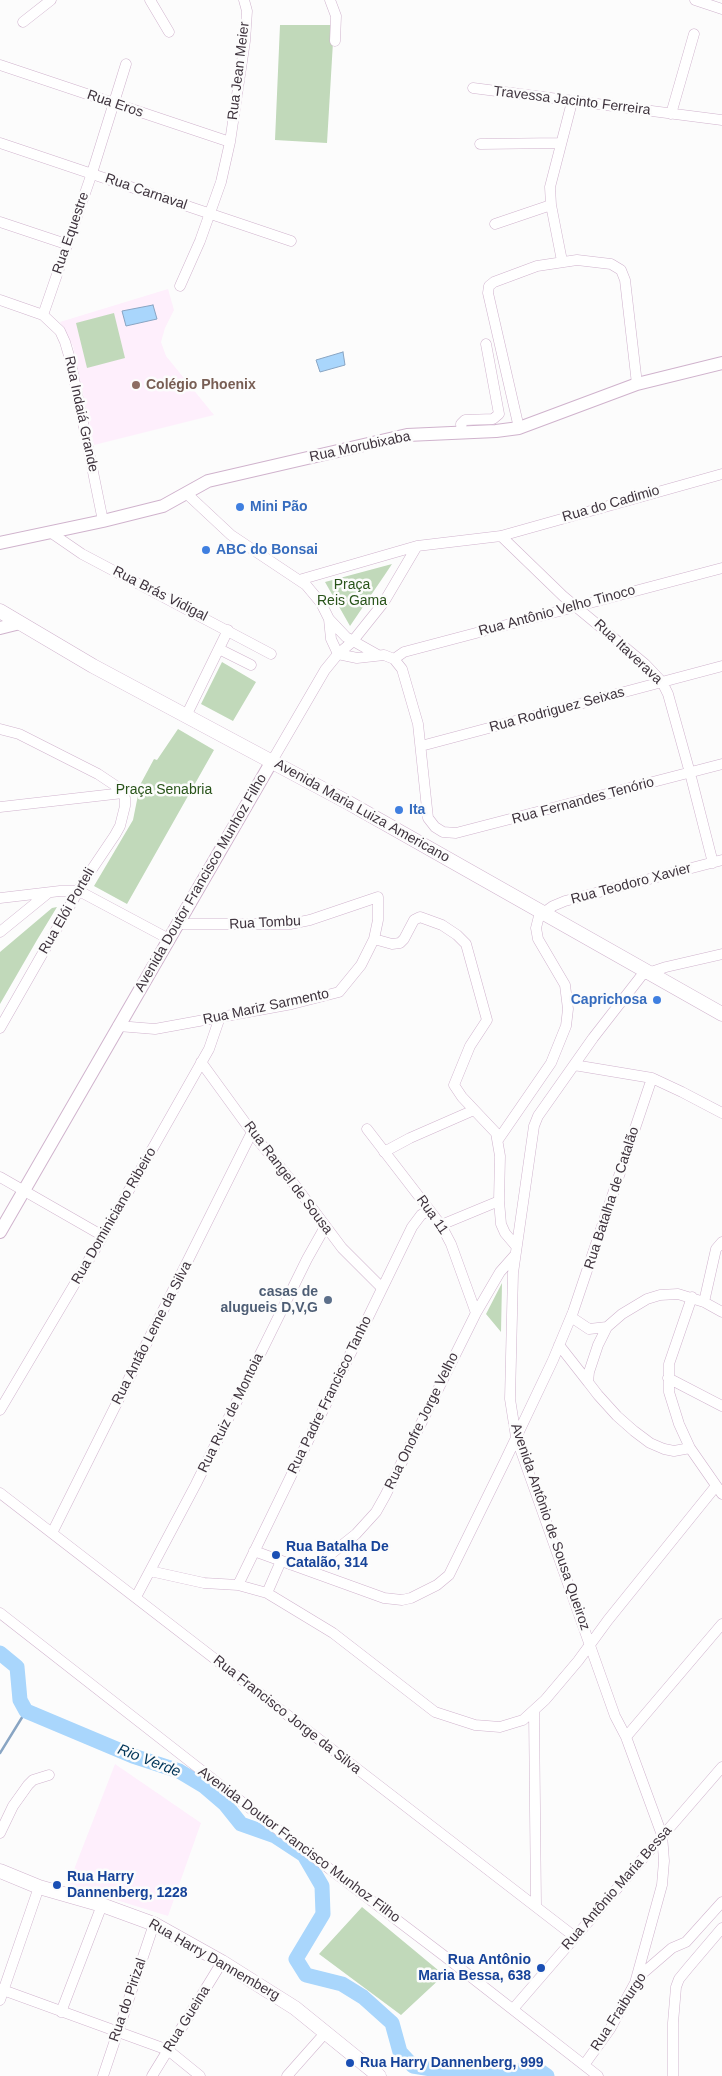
<!DOCTYPE html>
<meta charset="utf-8">
<style>
body{margin:0}
canvas{display:block;background:#fcfcfc}
</style>
<canvas width="722" height="2076"></canvas>
<script>
const context = document.querySelector('canvas').getContext('2d');
context.lineJoin = 'round';
function fillPath(path, color) { context.fillStyle = color; context.fill(path, 'evenodd'); }
const poly = rows => new Path2D(rows.map(r => 'M' + r).join(''));
function strokePath(path, color, width, dash) { context.strokeStyle = color; context.lineWidth = width; context.lineCap = dash ? 'butt' : 'round'; context.setLineDash(dash || []); context.stroke(path); }
function label(font, color, halo, rows, align = 'center') {
  context.font = font + ' Helvetica,sans-serif'; context.lineWidth = 5; context.setLineDash([]); context.textBaseline = 'middle'; context.strokeStyle = halo; context.fillStyle = color; for (const [text, x, y, turn = 0] of rows) {
    context.save(); context.translate(x, y); context.rotate((+turn || 0) * Math.PI / 180); context.textAlign = isNaN(turn) ? turn : align; if (halo) context.strokeText(text, 0, 0); context.fillText(text, 0, 0); context.restore();
  }
}
fillPath(poly([
 [168,289,174,310,165,328,161,342,166,356,214,415,94,445,73,346,60,322],
 [115,1764,201,1823,168,1916,68,1885]
]), '#feeffc');
fillPath(poly([
 [280,25,334,25,327,143,275,140],
 [114,313,125,358,87,368,76,323],
 [392,564,384,576,350,626,325,582],
 [222,662,256,682,233,721,201,704],
 [178,729,214,750,127,904,94,886,133,820,140,785,154,759,157,760],
 [57,907,37,940,0,1004,0,952,52,908],
 [502,1283,501,1332,486,1314],
 [362,1907,444,1975,401,2015,319,1954]
]), '#c1d9ba');
const water = poly([
 [153,305,157,319,126,326,122,311,153,305],
 [343,352,345,365,320,372,316,360,343,352]
]);
fillPath(water, '#a9d6fc');
strokePath(water, '#89a5c3', 1);
strokePath(poly([
 [0,1753,26,1711]
]), '#89a5c3', 2.5);
strokePath(poly([
 [0,1653,17,1667,20,1700,26,1711,133,1756,179,1771,204,1786,225,1804,241,1824,275,1836,304,1855,322,1886,323,1914,296,1959,306,1975,342,1984,363,1997,392,2023,400,2052,413,2066,473,2076],
 [473,2076,537,2069,547,2076]
]), '#a9d6fc', 15);
const minor = poly([
 [150,0,169,32],
 [330,0,336,16,335,41],
 [695,0,722,9],
 [23,22,51,0],
 [0,65,230,142],
 [473,88,722,120],
 [671,114,694,34],
 [0,143,291,241],
 [480,144,560,143],
 [0,222,66,244],
 [495,224,551,205],
 [562,261,551,205,550,187,572,102],
 [180,286,200,241,221,182,230,142,245,41,247,11,244,0],
 [0,300,43,315,60,331,65,342,70,359,103,521],
 [43,315,92,173,126,64],
 [519,428,488,293,489,286,494,282,537,266,577,260,611,264,621,270,625,280,637,384],
 [462,433,461,424,465,420,493,419,499,414,486,344],
 [186,493,231,535,306,585,321,603,329,619,346,637,378,655],
 [50,532,82,554,271,654],
 [501,536,563,596,645,664,662,682,668,694,690,773,713,863],
 [299,580,417,546,501,536,722,474],
 [329,619,331,639,338,654,357,658,384,655,394,659,402,669,418,724,428,818,435,827,443,832,456,833,722,764],
 [219,649,251,665],
 [394,659,404,652,722,568],
 [186,716,228,630],
 [0,729,19,734,98,774,119,788,125,798,125,806,120,826,115,835,84,881,0,1028],
 [421,746,722,666],
 [272,761,325,670,338,654,352,642,384,602,417,546],
 [0,807,123,793],
 [0,898,60,891,79,891,169,939],
 [0,932,48,893],
 [374,939,392,944,400,943,404,939,414,920,420,917,442,925,457,935,466,944,487,1020,470,1046,454,1085,462,1097,496,1133,500,1156,499,1201,501,1224,505,1233,516,1246],
 [118,1026,155,1029,292,1004,339,992,361,965,374,939,378,920,378,897,310,920,290,924,177,924],
 [201,1062,257,1139,294,1184,342,1248,382,1288],
 [574,1065,652,1078,682,1092,722,1113],
 [367,1129,441,1225,451,1244,476,1313],
 [498,1140,551,1063,566,1026,568,1009,565,985,538,939,536,928,539,916,553,906,565,901,722,860],
 [384,1152,410,1138,474,1110],
 [0,1177,103,1236],
 [441,1225,499,1201],
 [692,1297,669,1364,669,1392,679,1424,690,1448,722,1494],
 [704,1302,716,1249,722,1242],
 [571,1317,589,1329,607,1327],
 [559,1345,588,1382],
 [668,1378,722,1406],
 [0,1410,103,1236,209,1049,220,1017],
 [690,1448,674,1451,664,1449,650,1443,634,1431,617,1416,598,1395,588,1382,589,1372,598,1345,607,1327,622,1314,647,1299,660,1295,678,1294,704,1302,722,1312],
 [0,1493,575,1937],
 [52,1533,252,1132],
 [254,1551,384,1598,402,1600,411,1598,437,1585,449,1575,505,1461,553,1360,573,1312,652,1078],
 [308,1570,326,1558,356,1534,376,1512,385,1496,476,1313,500,1272,515,1255],
 [150,1571,204,1583,238,1585,267,1593,333,1633,435,1712,475,1725,500,1727,523,1720,545,1700,578,1661,608,1620,716,1486],
 [238,1585,412,1227,421,1215,429,1210],
 [267,1593,281,1561],
 [136,1597,196,1484,307,1259,325,1227],
 [0,1613,256,1813,443,1955,598,2076],
 [534,1711,536,1906],
 [626,1737,722,1624],
 [0,1833,13,1806,28,1785,33,1780,49,1775],
 [635,1983,662,1885,664,1861,662,1835,626,1737,615,1716,516,1437,510,1399,513,1273,534,1126,538,1116,593,1038,642,975,666,967,722,954],
 [0,1989,168,2050,200,2076],
 [0,2000,39,1887],
 [513,2009,722,1767],
 [61,2012,102,1905],
 [584,2065,610,2029,635,1983,643,1973,672,1948,686,1942,722,1902],
 [103,2076,154,1924],
 [152,2076,222,1962],
 [287,2076,326,2032],
 [673,2076,673,2023,676,1987,679,1979,688,1968,722,1928]
]);
const tertiary = poly([
 [0,543,103,521,163,506,208,481,407,435,496,431,519,428,637,384,722,363],
 [0,628,20,623],
 [0,1232,272,761]
]);
const secondary = poly([
 [0,611,93,666,349,803,722,1014],
 [0,1871,39,1887,102,1905,154,1924,222,1962,295,2008,379,2076]
]);
strokePath(minor, '#d0b3cd', 11);
strokePath(tertiary, '#d0b3cd', 14);
strokePath(secondary, '#d0b3cd', 15);
strokePath(minor, '#fff', 10);
strokePath(tertiary, '#fff', 12);
strokePath(secondary, '#fff', 14);
for (const [x, y, r, color] of [
 [136,385,5,"#8d6e63"],
 [240,507,5,"#3f7fe0"],
 [206,550,5,"#3f7fe0"],
 [399,810,5,"#3f7fe0"],
 [657,1000,5,"#3f7fe0"],
 [328,1300,5,"#5c6f8a"],
 [276,1555,5,"#1a4fb4"],
 [57,1885,5,"#1a4fb4"],
 [541,1968,5,"#1a4fb4"],
 [350,2063,5,"#1a4fb4"]
]) { const dot = new Path2D(); dot.arc(x, y, r, 0, 2 * Math.PI); context.fillStyle = color; context.fill(dot); strokePath(dot, '#fcfcfc', 2); }
label('14px', '#3e333d', '#fcfcfc', [
 ["Rua Jean Meier",239,71,-83],
 ["Travessa Jacinto Ferreira",572,101,7],
 ["Rua Eros",115,104,19],
 ["Rua Carnaval",146,192,19],
 ["Rua Equestre",71,233,-71],
 ["Rua Indaiá Grande",81,414,78],
 ["Rua Morubixaba",360,447,-12],
 ["Rua do Cadimio",611,504,-16],
 ["Rua Brás Vidigal",160,594,27],
 ["Rua Antônio Velho Tinoco",557,611,-15],
 ["Rua Itaverava",628,652,43],
 ["Rua Rodriguez Seixas",557,710,-15],
 ["Rua Fernandes Tenório",583,801,-15],
 ["Avenida Maria Luiza Americano",362,811,29],
 ["Avenida Doutor Francisco Munhoz Filho",201,883,-60],
 ["Rua Teodoro Xavier",631,884,-15],
 ["Rua Elói Porteli",67,911,-60],
 ["Rua Tombu",265,923,-3],
 ["Rua Mariz Sarmento",266,1007,-12],
 ["Rua Rangel de Sousa",288,1178,53],
 ["Rua Batalha de Catalão",612,1198,-72],
 ["Rua 11",432,1215,55],
 ["Rua Dominiciano Ribeiro",114,1216,-60],
 ["Rua Antão Leme da Silva",152,1333,-63],
 ["Rua Padre Francisco Tanho",330,1395,-64],
 ["Rua Ruiz de Montoia",231,1413,-64],
 ["Rua Onofre Jorge Velho",422,1421,-64],
 ["Avenida Antônio de Sousa Queiroz",550,1527,71],
 ["Rua Francisco Jorge da Silva",287,1715,38],
 ["Avenida Doutor Francisco Munhoz Filho",299,1845,37],
 ["Rua Antônio Maria Bessa",617,1888,-49],
 ["Rua Harry Dannemberg",214,1960,30],
 ["Rua do Pirizal",128,2000,-71],
 ["Rua Fraiburgo",619,2012,-57],
 ["Rua Gueina",187,2019,-58]
]);
label('bold 14px', '#785e54', '#fcfcfc', [
 ["Colégio Phoenix",146,385]
], 'left');
label('bold 14px', '#366cbe', '#fcfcfc', [
 ["Mini Pão",250,507],
 ["ABC do Bonsai",216,550],
 ["Ita",409,810],
 ["Caprichosa",647,1000,"right"]
], 'left');
label('14px', '#285319', '#fcfcfc', [
 ["Praça",352,585],
 ["Reis Gama",352,601],
 ["Praça Senabria",164,790]
]);
label('bold 14px', '#4e5e75', '#fcfcfc', [
 ["casas de",318,1292],
 ["alugueis D,V,G",318,1308]
], 'right');
label('bold 14px', '#164399', '#fcfcfc', [
 ["Rua Batalha De",286,1547],
 ["Catalão, 314",286,1563],
 ["Rua Harry",67,1877],
 ["Dannenberg, 1228",67,1893],
 ["Rua Antônio",531,1960,"right"],
 ["Maria Bessa, 638",531,1976,"right"],
 ["Rua Harry Dannenberg, 999",360,2063]
], 'left');
label('italic 15px', '#003558', '#fcfcfc', [
 ["Rio Verde",149,1761,21]
]);
</script>
